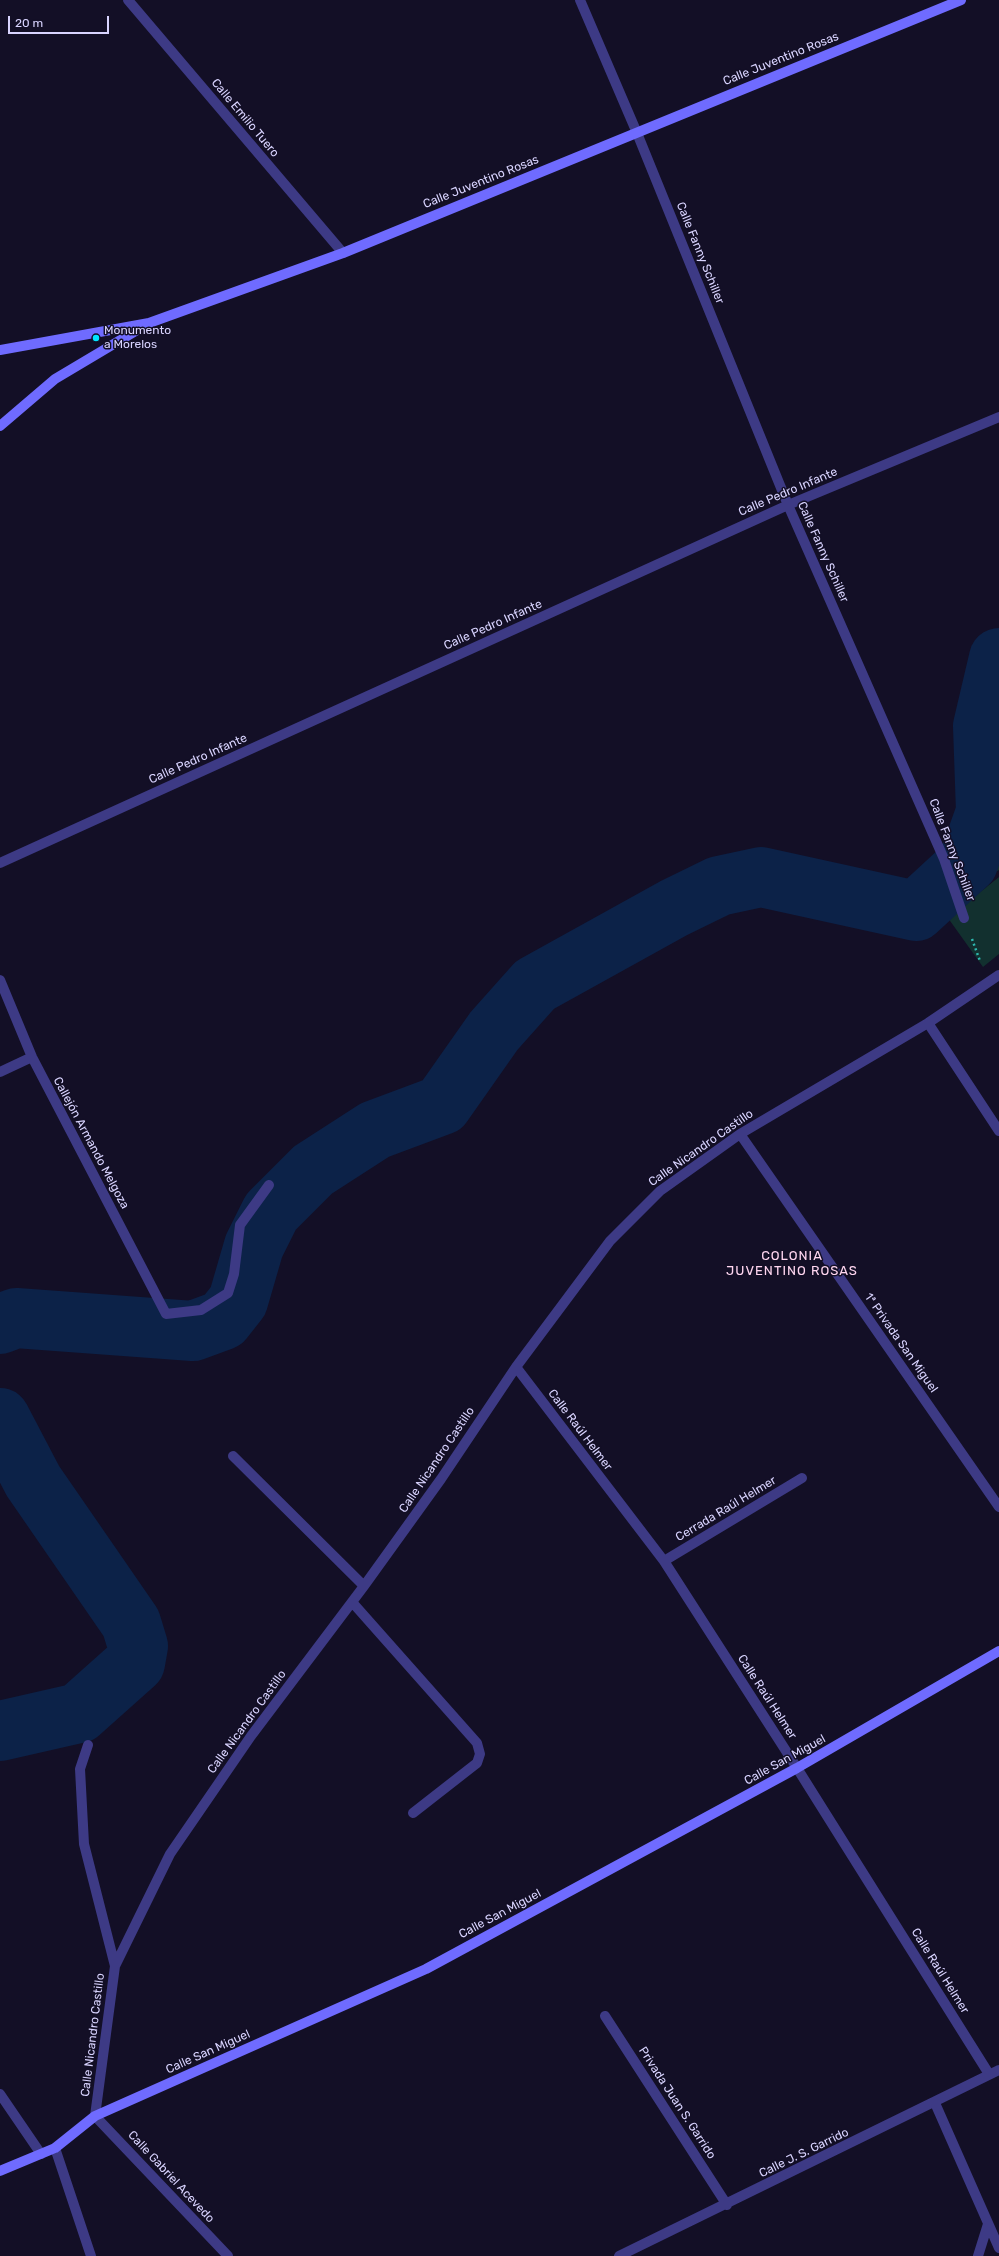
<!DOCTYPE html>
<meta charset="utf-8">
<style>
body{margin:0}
#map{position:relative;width:999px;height:2256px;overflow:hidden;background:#130f26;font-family:Rubik,sans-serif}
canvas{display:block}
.scale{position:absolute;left:8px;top:16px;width:101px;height:18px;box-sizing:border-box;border:2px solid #d9d4ff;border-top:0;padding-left:5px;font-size:12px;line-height:14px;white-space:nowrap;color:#d9d4ff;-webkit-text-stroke:3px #130f26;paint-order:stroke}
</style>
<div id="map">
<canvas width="999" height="2256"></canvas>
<div class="scale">20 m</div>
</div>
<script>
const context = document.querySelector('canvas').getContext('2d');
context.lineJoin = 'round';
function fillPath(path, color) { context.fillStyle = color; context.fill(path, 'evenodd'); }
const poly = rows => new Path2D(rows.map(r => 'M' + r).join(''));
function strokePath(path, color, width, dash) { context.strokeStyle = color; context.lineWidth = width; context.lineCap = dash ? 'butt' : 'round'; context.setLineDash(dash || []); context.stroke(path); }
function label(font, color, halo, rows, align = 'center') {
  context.font = font + ' Rubik,sans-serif'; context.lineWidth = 3; context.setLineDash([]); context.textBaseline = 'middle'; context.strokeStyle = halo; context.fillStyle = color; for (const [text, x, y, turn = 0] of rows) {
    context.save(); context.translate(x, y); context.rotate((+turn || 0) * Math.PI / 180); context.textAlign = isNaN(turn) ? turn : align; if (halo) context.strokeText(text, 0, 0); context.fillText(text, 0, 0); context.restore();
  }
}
fillPath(poly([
 [999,658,999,870,979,882,968,863,986,812,983,726],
 [999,877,999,954,983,967,948,918]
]), '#12302f');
strokePath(poly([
 [0,1324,16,1318,193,1331,223,1320,238,1301,254,1246,271,1212,313,1170,375,1130,442,1105,494,1031,535,985,674,908,719,886,761,877,916,911,968,863,986,812,983,726,999,658],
 [0,1418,33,1481,131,1623,138,1646,135,1663,79,1713,0,1731]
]), '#0c2248', 60);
strokePath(poly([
 [972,939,980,961]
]), '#2fb8b0', 2.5, [2, 3]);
strokePath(poly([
 [0,980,32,1057,166,1314,201,1310,228,1293,234,1274,240,1225,269,1185],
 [0,1072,32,1057]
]), '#3d3a85', 10);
strokePath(poly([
 [128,0,343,253],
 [580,0,637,133,788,505,944,859,964,918],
 [0,863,788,505,999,417],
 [928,1023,999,1131],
 [740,1134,999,1507],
 [516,1367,664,1561,797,1768,989,2074],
 [233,1456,364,1586],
 [664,1561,802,1478],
 [352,1602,477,1743,480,1754,477,1763,413,1813],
 [88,1745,80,1769,84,1844,115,1966],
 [605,2016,727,2205],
 [0,2094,41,2154],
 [935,2103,999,2248],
 [55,2148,91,2256],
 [228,2256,95,2116,115,1966,170,1854,251,1736,364,1586,441,1479,516,1367,610,1241,660,1191,740,1134,928,1023,999,975],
 [619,2256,999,2070],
 [978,2256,988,2224]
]), '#3d3a85', 10);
strokePath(poly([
 [0,350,149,323,343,253,961,0],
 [0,426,55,379,144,326],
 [0,2171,55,2148,95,2116,426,1969,797,1768,999,1651]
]), '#6f6bff', 10);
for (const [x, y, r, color] of [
 [96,338,4,"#00e5ff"]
]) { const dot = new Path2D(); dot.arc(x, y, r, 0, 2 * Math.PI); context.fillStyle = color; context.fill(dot); strokePath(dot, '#130f26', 1.5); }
label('12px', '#d9d4ff', '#130f26', [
 ["Calle Juventino Rosas",781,59,-22],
 ["Calle Emilio Tuero",245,118,50],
 ["Calle Juventino Rosas",481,182,-22],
 ["Calle Fanny Schiller",700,253,68],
 ["Calle Pedro Infante",788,492,-23],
 ["Calle Fanny Schiller",823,552,66],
 ["Calle Pedro Infante",493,625,-24],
 ["Calle Pedro Infante",198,759,-24],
 ["Calle Fanny Schiller",952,850,69],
 ["Callejón Armando Melgoza",91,1143,62],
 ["Calle Nicandro Castillo",701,1148,-35],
 ["1ª Privada San Miguel",901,1343,55],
 ["Calle Raúl Helmer",580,1430,53],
 ["Calle Nicandro Castillo",437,1460,-56],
 ["Cerrada Raúl Helmer",726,1509,-31],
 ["Calle Raúl Helmer",767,1697,57],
 ["Calle Nicandro Castillo",247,1722,-54],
 ["Calle San Miguel",785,1760,-29],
 ["Calle San Miguel",500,1914,-28],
 ["Calle Raúl Helmer",940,1971,58],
 ["Calle Nicandro Castillo",93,2035,-83],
 ["Calle San Miguel",208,2052,-24],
 ["Privada Juan S. Garrido",677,2103,57],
 ["Calle J. S. Garrido",804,2153,-26],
 ["Calle Gabriel Acevedo",171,2177,47]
]);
label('12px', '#d9d4ff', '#130f26', [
 ["Monumento",104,331],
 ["a Morelos",104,345]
], 'left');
context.letterSpacing = '1px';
label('13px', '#ffd6f0', '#130f26', [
 ["COLONIA",792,1256],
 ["JUVENTINO ROSAS",792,1271]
]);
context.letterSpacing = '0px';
</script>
